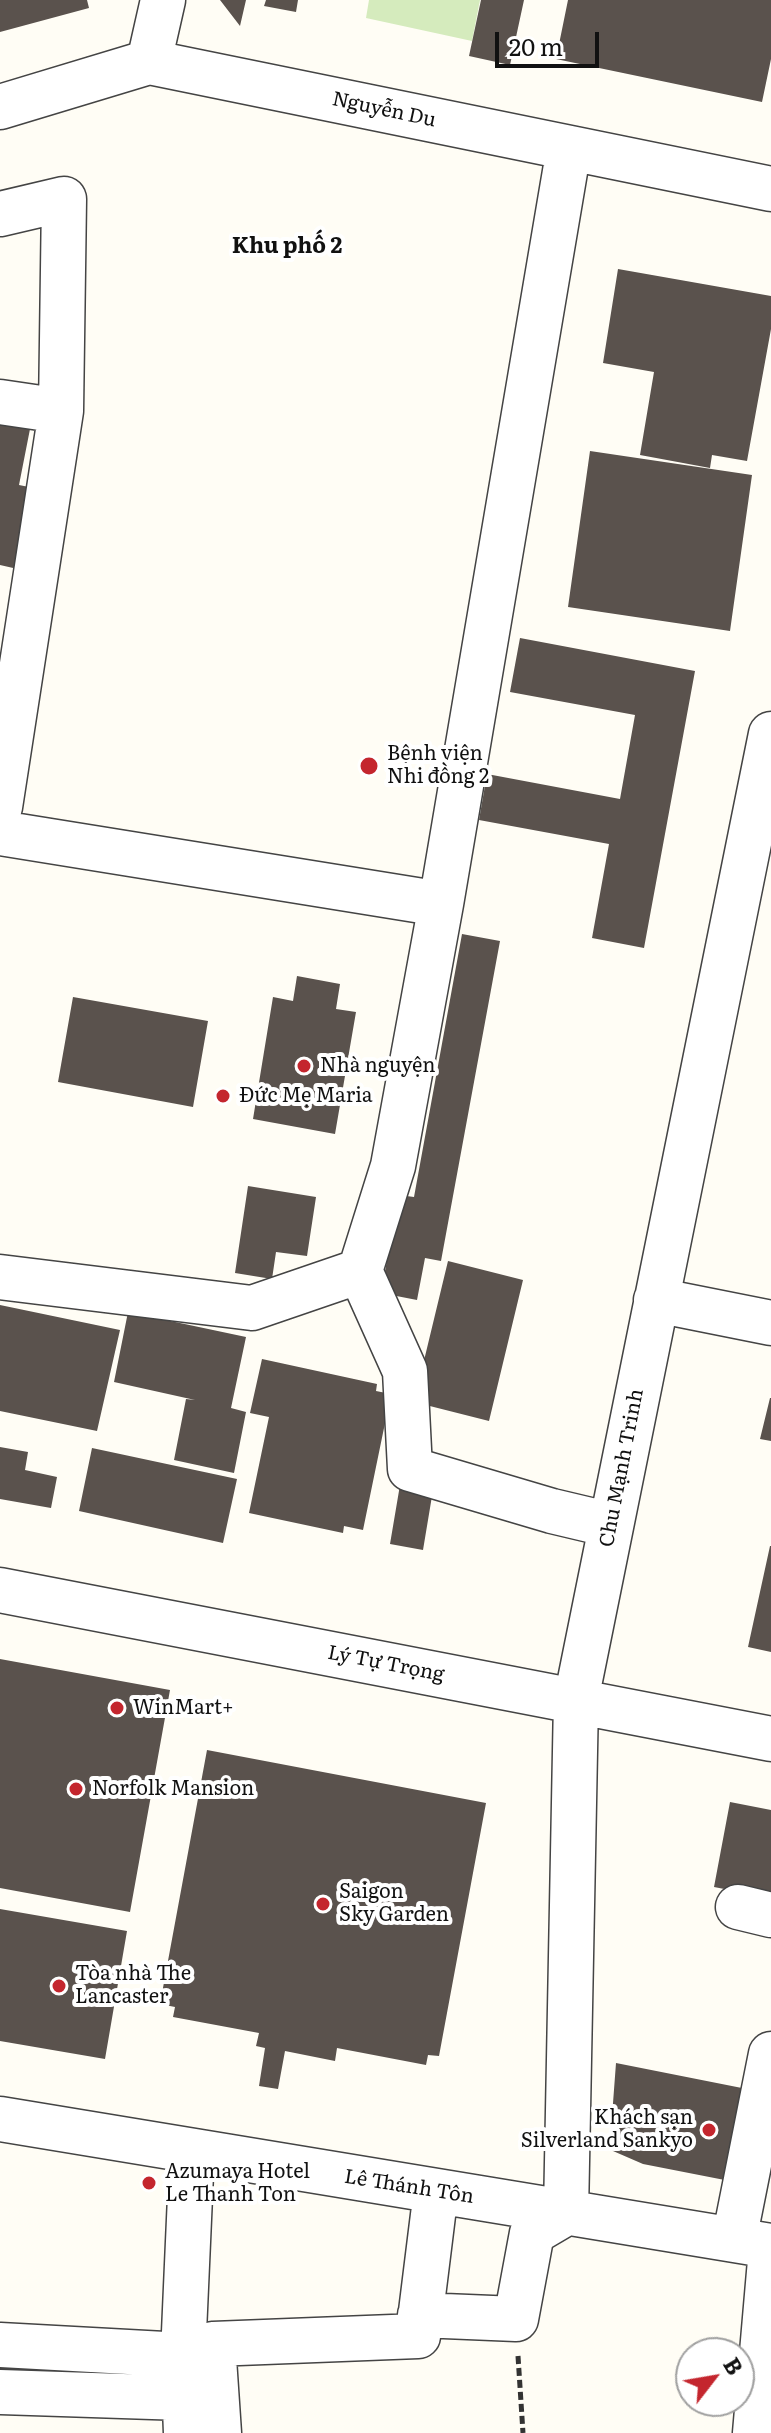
<!DOCTYPE html>
<meta charset="utf-8">
<style>
body{margin:0}
#map{position:relative;width:771px;height:2433px;overflow:hidden;background:#fffdf5;font-family:Literata,serif}
canvas{display:block}
.north{position:absolute;left:675px;top:2337px;width:80px;height:80px;box-sizing:border-box;background:#fff;border:2px solid #a0a0a0;border-radius:50%;rotate:59deg;font-size:22px;font-weight:700;line-height:32px;text-align:center;color:#111}
.north::after{content:'';display:block;margin:auto;width:28px;height:36px;background:#c4262e;clip-path:polygon(50% 0,100% 100%,50% 72%,0 100%)}
.scale{position:absolute;left:495px;top:32px;width:104px;height:36px;box-sizing:border-box;border:4px solid #111;border-top:0;padding-left:10px;font-size:24px;line-height:28px;white-space:nowrap;color:#111;-webkit-text-stroke:6px #fff;paint-order:stroke}
</style>
<div id="map">
<canvas width="771" height="2433"></canvas>
<div class="north">B</div>
<div class="scale">20 m</div>
</div>
<script>
const context = document.querySelector('canvas').getContext('2d');
context.lineJoin = 'round';
function fillPath(path, color) { context.fillStyle = color; context.fill(path, 'evenodd'); }
const poly = rows => new Path2D(rows.map(r => 'M' + r).join(''));
function strokePath(path, color, width, dash) { context.strokeStyle = color; context.lineWidth = width; context.lineCap = dash ? 'butt' : 'round'; context.setLineDash(dash || []); context.stroke(path); }
function label(font, color, halo, rows, align = 'center') {
  context.font = font + ' Literata,serif'; context.lineWidth = 8; context.setLineDash([]); context.textBaseline = 'middle'; context.strokeStyle = halo; context.fillStyle = color; for (const [text, x, y, turn = 0] of rows) {
    context.save(); context.translate(x, y); context.rotate((+turn || 0) * Math.PI / 180); context.textAlign = isNaN(turn) ? turn : align; if (halo) context.strokeText(text, 0, 0); context.fillText(text, 0, 0); context.restore();
  }
}
fillPath(poly([
 [369,0,480,0,472,41,366,18]
]), '#d5ebbd');
fillPath(poly([
 [0,0,87,0,89,8,0,32],
 [220,0,246,0,240,26],
 [266,0,298,0,296,12,264,6],
 [481,0,524,0,510,65,469,56],
 [568,0,771,0,771,59,762,102,556,59],
 [618,269,771,296,771,329,747,461,712,455,710,468,640,455,654,372,603,363],
 [0,423,30,429,19,485,39,489,22,570,0,565],
 [590,451,752,475,730,631,568,607],
 [520,638,695,671,644,948,592,938,609,844,479,820,487,774,620,799,635,715,510,692],
 [462,934,500,941,441,1261,425,1258,417,1300,381,1293,399,1195,414,1197],
 [297,976,340,984,336,1009,356,1012,335,1134,253,1119,273,997,293,1001],
 [73,997,208,1021,193,1107,58,1082],
 [248,1186,316,1197,307,1256,276,1252,272,1279,235,1273],
 [448,1261,523,1280,489,1421,414,1402],
 [0,1305,120,1330,97,1431,0,1411],
 [128,1312,246,1337,231,1408,246,1412,234,1473,174,1460,186,1399,195,1400,114,1382],
 [262,1359,377,1384,376,1391,391,1394,363,1530,344,1526,343,1533,249,1513,269,1417,250,1413],
 [770,1398,771,1398,771,1441,760,1439],
 [0,1447,28,1452,25,1470,57,1477,51,1508,0,1499],
 [92,1448,237,1479,223,1543,79,1511],
 [401,1479,434,1484,423,1550,390,1544],
 [770,1546,771,1546,771,1652,748,1647],
 [0,1659,170,1690,130,1912,0,1888],
 [207,1750,486,1803,439,2056,428,2055,426,2065,337,2048,335,2061,285,2051,278,2089,259,2086,265,2048,256,2046,259,2033,173,2017,175,2007,160,2004],
 [730,1802,771,1810,771,1898,714,1887],
 [0,1909,127,1931,105,2059,0,2041],
 [616,2063,757,2091,740,2183,643,2164,613,2151,610,2143]
]), '#5a524d');
const minor = poly([
 [149,62,163,0],
 [0,107,149,62,771,189],
 [0,214,64,199,61,411],
 [0,402,61,411,0,807],
 [0,833,441,904,393,1166,360,1271,252,1308,0,1277],
 [441,904,569,148],
 [360,1271,405,1371,410,1469,552,1511,611,1525],
 [656,1300,771,1323],
 [0,1590,771,1739],
 [738,1907,771,1915],
 [0,2119,771,2246],
 [566,2213,576,1700,771,734],
 [734,2240,771,2054],
 [420,2315,516,2319,532,2233,566,2213],
 [0,2345,183,2355],
 [0,2392,183,2398],
 [186,2433,183,2355,192,2151],
 [219,2433,213,2344,418,2336,436,2191],
 [755,2433,771,2249]
]);
strokePath(minor, '#444', 47);
strokePath(poly([
 [518,2356,523,2433]
]), '#333', 5, [8, 4]);
strokePath(minor, '#fff', 44);
for (const [x, y, r, color] of [
 [369,766,10,"#c4262e"],
 [304,1066,8,"#c4262e"],
 [223,1096,8,"#c4262e"],
 [117,1708,8,"#c4262e"],
 [76,1789,8,"#c4262e"],
 [323,1904,8,"#c4262e"],
 [59,1986,8,"#c4262e"],
 [709,2130,8,"#c4262e"],
 [149,2183,8,"#c4262e"]
]) { const dot = new Path2D(); dot.arc(x, y, r, 0, 2 * Math.PI); context.fillStyle = color; context.fill(dot); strokePath(dot, '#fff', 3); }
label('20px', '#111', '#fff', [
 ["Nguyễn Du",384,110,12],
 ["Chu Mạnh Trinh",622,1468,-79],
 ["Lý Tự Trọng",386,1664,11],
 ["Lê Thánh Tôn",409,2187,9]
]);
label('20px', '#111', '#fff', [
 ["Bệnh viện",387,754],
 ["Nhi đồng 2",387,777],
 ["Nhà nguyện",320,1066],
 ["Đức Mẹ Maria",239,1096],
 ["WinMart+",133,1708],
 ["Norfolk Mansion",92,1789],
 ["Saigon",339,1892],
 ["Sky Garden",339,1915],
 ["Tòa nhà The",75,1974],
 ["Lancaster",75,1997],
 ["Khách sạn",693,2118,"right"],
 ["Silverland Sankyo",693,2141,"right"],
 ["Azumaya Hotel",165,2172],
 ["Le Thanh Ton",165,2195]
], 'left');
label('bold 22px', '#111', '#fff', [
 ["Khu phố 2",287,247]
]);
</script>
